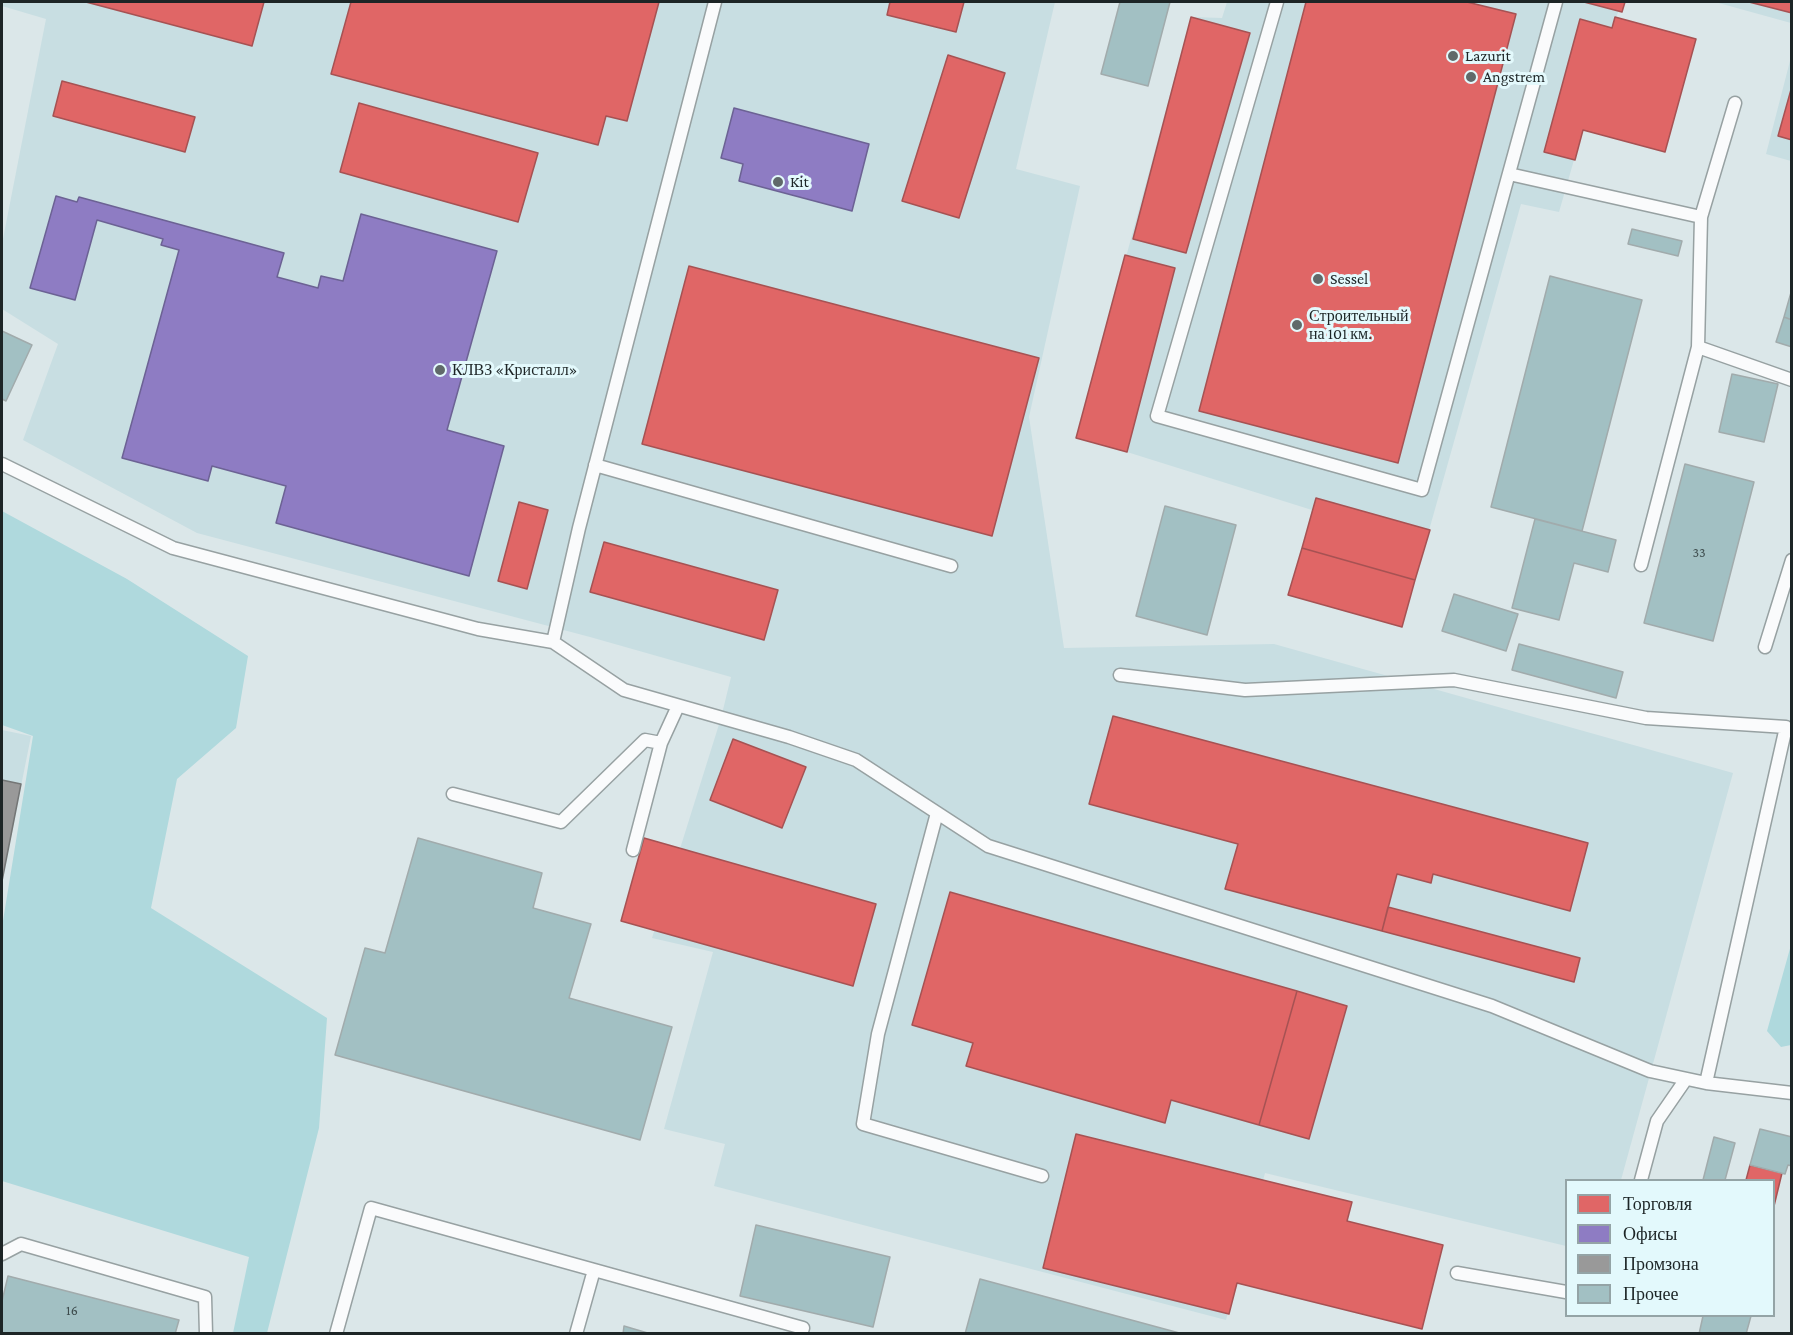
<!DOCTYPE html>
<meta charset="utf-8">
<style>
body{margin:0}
#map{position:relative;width:1793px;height:1335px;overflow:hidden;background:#dbe7e9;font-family:"Crimson Pro",serif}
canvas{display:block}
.frame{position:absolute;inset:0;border:3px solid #1d2526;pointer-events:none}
.legend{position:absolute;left:1565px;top:1179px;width:210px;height:138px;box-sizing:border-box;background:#e3f9fc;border:2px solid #94a4a6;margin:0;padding:8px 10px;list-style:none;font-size:18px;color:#1d2526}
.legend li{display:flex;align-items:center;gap:12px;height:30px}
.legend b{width:30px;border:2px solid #94a4a6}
</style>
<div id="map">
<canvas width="1793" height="1335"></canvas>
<div class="frame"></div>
<ul class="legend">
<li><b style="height:16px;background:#e06666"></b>Торговля</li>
<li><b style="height:16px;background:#8e7cc3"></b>Офисы</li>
<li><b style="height:16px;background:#999"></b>Промзона</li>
<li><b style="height:16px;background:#a2c0c3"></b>Прочее</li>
</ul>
</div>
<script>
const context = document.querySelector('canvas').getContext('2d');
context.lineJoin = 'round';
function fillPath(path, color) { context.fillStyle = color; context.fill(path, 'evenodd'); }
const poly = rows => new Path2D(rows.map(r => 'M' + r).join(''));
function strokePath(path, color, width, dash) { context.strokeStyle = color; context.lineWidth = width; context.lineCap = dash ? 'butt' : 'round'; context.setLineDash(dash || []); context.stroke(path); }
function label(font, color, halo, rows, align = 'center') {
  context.font = font + ' "Crimson Pro",serif'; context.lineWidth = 6; context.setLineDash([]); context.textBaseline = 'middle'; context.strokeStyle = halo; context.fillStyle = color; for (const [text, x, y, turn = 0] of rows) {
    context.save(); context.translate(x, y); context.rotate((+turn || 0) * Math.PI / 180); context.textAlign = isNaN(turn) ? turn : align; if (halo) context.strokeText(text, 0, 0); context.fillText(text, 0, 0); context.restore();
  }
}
fillPath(poly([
 [2,2,1055,2,1016,169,1080,186,1029,417,1064,648,1274,644,1733,773,1621,1180,1566,1180,1566,1246,1265,1173,1226,1320,714,1186,725,1144,664,1129,713,952,652,938,721,718,731,677,590,637,197,533,23,440,58,344,2,309,2,244,46,19,2,6],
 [1227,2,1622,2,1612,28,1559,212,1521,204,1415,580,1302,548,1312,510,1127,452,1077,438,1191,17,1222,18],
 [1715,2,1791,2,1791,23],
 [1791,57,1791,161,1766,154],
 [2,730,31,736,2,881]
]), '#c8dee2');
fillPath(poly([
 [2,511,127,579,248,656,236,728,177,779,151,908,327,1018,319,1128,267,1333,233,1333,249,1257,2,1181,2,927,33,736,2,725],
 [1791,945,1791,1045,1781,1047,1767,1031]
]), '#afd9dd');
const shops = poly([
 [86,2,264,2,252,46,86,2],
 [351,2,659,2,627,121,606,116,598,145,331,74,351,2],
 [890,2,964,2,956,32,887,15,890,2],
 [1306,2,1467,2,1516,14,1398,463,1199,411,1306,2],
 [1584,2,1625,2,1622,12,1584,2],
 [1749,2,1792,2,1792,13,1749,2],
 [1191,17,1250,33,1186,253,1133,239,1191,17],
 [1615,17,1696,39,1665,152,1583,130,1575,160,1544,152,1580,19,1612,28,1615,17],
 [948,55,1005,73,959,218,902,201,948,55],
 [62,81,195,117,185,152,53,116,62,81],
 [1792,86,1792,140,1778,136,1792,86],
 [359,103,538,153,518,222,340,172,359,103],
 [1125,255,1175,268,1127,452,1076,438,1125,255],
 [689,266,1039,358,992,536,642,444,689,266],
 [1316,498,1430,530,1415,580,1302,548,1316,498],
 [519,502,548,510,527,589,498,581,519,502],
 [604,542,778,590,764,640,590,592,604,542],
 [1302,548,1415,580,1402,627,1288,595,1302,548],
 [1113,716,1588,843,1570,911,1433,874,1431,883,1397,874,1382,931,1225,889,1238,844,1089,804,1113,716],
 [733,739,806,767,782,828,710,800,733,739],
 [644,838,876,904,853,986,621,921,644,838],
 [950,892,1297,991,1259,1125,1171,1100,1165,1123,966,1066,973,1043,912,1025,950,892],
 [1388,907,1580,958,1574,982,1382,931,1388,907],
 [1297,991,1347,1006,1309,1139,1259,1125,1297,991],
 [1076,1134,1352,1202,1347,1221,1443,1245,1422,1329,1237,1283,1229,1314,1043,1268,1076,1134],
 [1750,1165,1782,1173,1774,1206,1774,1180,1746,1180,1750,1165]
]);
fillPath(shops, '#e06666');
strokePath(shops, '#a65253', 1.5);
const offices = poly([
 [734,108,869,144,852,211,739,181,743,164,721,158,734,108],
 [56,196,77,202,79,197,284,253,277,277,318,288,321,276,343,281,361,214,497,251,447,430,504,446,469,576,276,523,286,486,212,466,208,481,122,458,179,250,161,245,163,239,97,220,75,300,30,288,56,196]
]);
fillPath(offices, '#8e7cc3');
strokePath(offices, '#6c6294', 1.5);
const industry = poly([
 [2,780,21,784,2,881,2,780]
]);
fillPath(industry, '#999');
strokePath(industry, '#747676', 1.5);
const building = poly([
 [1120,2,1170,2,1148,86,1101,74,1120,2],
 [1632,229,1682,241,1678,256,1628,244,1632,229],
 [1550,276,1642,300,1582,531,1491,507,1550,276],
 [1792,289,1792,320,1784,317,1792,289],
 [1784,317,1792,320,1792,347,1776,342,1784,317],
 [2,331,32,345,6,401,2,399,2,331],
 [1732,374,1778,384,1764,442,1719,432,1732,374],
 [1685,464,1754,482,1713,641,1644,623,1685,464],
 [1165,506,1236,525,1207,635,1136,616,1165,506],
 [1535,519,1616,540,1608,572,1574,563,1559,620,1512,608,1535,519],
 [1454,594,1518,614,1506,651,1442,631,1454,594],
 [1519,644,1623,672,1616,698,1512,670,1519,644],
 [418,838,542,873,533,908,591,924,569,998,672,1027,640,1140,335,1055,365,948,385,953,418,838],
 [1760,1129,1792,1137,1792,1166,1788,1165,1785,1174,1750,1165,1760,1129],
 [1714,1137,1735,1143,1725,1180,1703,1180,1714,1137],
 [756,1225,890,1257,873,1327,740,1296,756,1225],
 [8,1276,179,1320,175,1334,2,1334,2,1301,8,1276],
 [980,1279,1183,1334,965,1334,980,1279],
 [1703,1316,1751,1316,1746,1334,1699,1334,1703,1316],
 [624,1326,651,1334,623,1334,624,1326]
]);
fillPath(building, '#a2c0c3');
strokePath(building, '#a1abac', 1.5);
const lane = poly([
 [715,2,579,528,553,642,624,690,789,737,856,760,988,846,1492,1006,1650,1071,1706,1083,1792,1093],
 [1277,2,1157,416,1422,490,1556,2],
 [1509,174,1701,217,1735,103],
 [1698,347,1792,380],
 [2,464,173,548,478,629,553,642],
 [595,465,951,566],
 [1641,565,1698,347,1701,217],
 [1765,647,1792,560],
 [1120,675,1245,690,1454,680,1646,718,1786,727,1706,1083],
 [453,794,561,822,645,740,661,743],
 [937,813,878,1034,863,1124,1042,1176],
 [633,850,661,743,678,706],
 [1641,1180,1657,1121,1686,1079],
 [2,1254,21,1244,205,1297,206,1334],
 [1457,1273,1566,1292],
 [336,1334,371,1208,803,1328,801,1334],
 [576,1334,594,1270]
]);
strokePath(lane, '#97a1a2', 15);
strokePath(lane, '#fafbfc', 12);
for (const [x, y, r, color] of [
 [1453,56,6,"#60696a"],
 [1471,77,6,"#60696a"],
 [778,182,6,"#60696a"],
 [1318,279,6,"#60696a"],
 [1297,325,6,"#60696a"],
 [440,370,6,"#60696a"]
]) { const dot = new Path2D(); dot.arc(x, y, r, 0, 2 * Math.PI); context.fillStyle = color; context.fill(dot); strokePath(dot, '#e3f9fc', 2); }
label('14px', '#3e4c4d', null, [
 ["33",1699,553],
 ["16",72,1311]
]);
label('16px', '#1d2526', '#e3f9fc', [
 ["Lazurit",1465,56],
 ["Angstrem",1483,77],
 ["Kit",790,182],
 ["Sessel",1330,279],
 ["Строительный",1309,316],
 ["на 101 км.",1309,334],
 ["КЛВЗ «Кристалл»",452,370]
], 'left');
</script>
